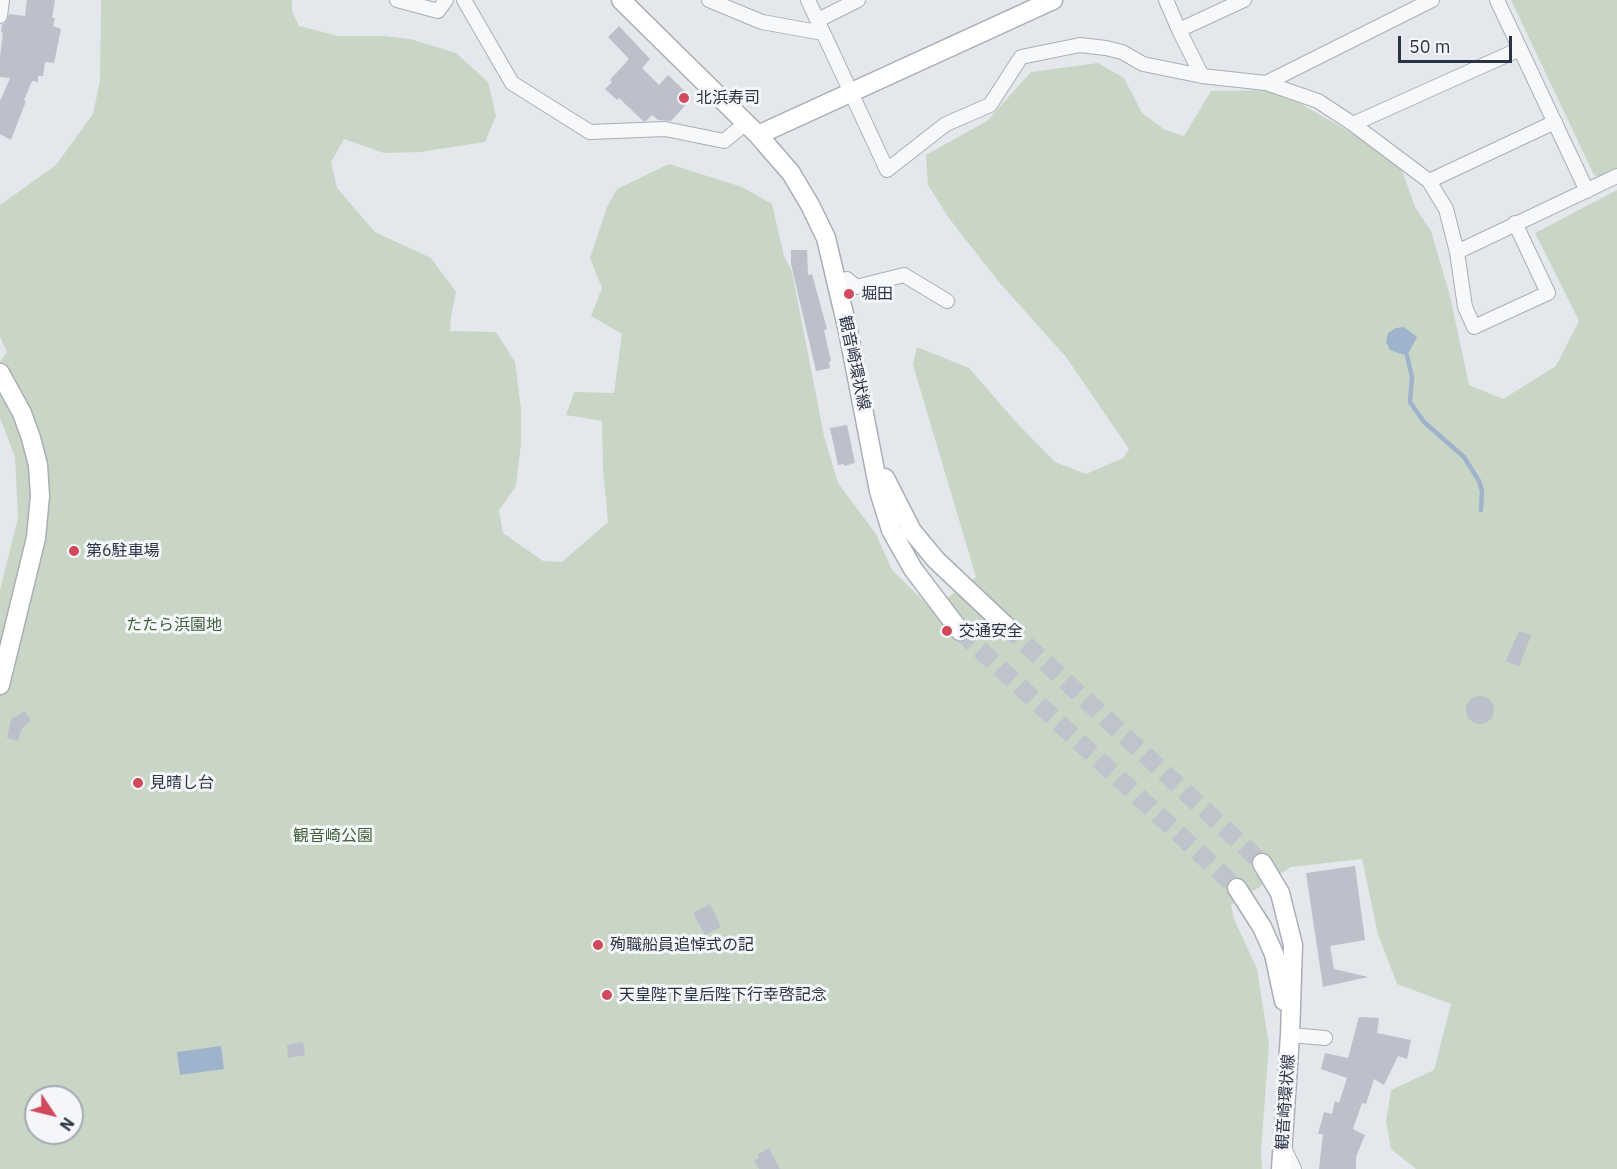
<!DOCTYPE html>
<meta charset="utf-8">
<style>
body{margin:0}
#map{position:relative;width:1617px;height:1169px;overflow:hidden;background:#e4e7ec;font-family:"IBM Plex Sans",sans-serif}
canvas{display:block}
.north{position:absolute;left:24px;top:1085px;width:60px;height:60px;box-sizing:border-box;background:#f4f6f9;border:2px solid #a4a8b1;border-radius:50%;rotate:125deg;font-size:16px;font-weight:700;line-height:24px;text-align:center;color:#2b3445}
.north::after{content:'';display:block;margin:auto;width:21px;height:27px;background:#d1495b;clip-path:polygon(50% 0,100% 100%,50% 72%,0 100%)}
.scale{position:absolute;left:1398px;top:36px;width:114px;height:27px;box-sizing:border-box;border:3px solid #2b3445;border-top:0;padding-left:8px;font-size:18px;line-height:21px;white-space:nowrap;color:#2b3445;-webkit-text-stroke:4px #f4f6f9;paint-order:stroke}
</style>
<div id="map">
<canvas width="1617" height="1169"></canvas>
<div class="north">N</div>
<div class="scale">50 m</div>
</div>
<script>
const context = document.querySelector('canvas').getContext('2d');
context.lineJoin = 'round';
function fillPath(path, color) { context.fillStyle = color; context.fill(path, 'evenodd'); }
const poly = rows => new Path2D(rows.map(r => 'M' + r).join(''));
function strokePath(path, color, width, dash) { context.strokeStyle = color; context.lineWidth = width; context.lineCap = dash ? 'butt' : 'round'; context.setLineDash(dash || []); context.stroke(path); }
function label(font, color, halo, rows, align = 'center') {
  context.font = font + ' "IBM Plex Sans","Noto Sans JP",sans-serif'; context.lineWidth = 6; context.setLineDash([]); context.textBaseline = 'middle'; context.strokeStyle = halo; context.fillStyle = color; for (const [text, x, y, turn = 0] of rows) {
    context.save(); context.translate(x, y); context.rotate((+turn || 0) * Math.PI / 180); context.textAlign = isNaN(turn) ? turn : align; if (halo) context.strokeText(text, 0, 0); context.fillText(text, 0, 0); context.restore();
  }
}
fillPath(poly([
 [101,0,292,0,292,11,299,26,338,36,384,36,410,39,456,53,488,82,496,116,485,142,420,152,384,153,344,139,331,162,337,188,375,232,431,258,456,292,451,317,450,331,496,332,515,362,521,408,521,444,516,486,499,510,503,533,543,561,562,562,608,522,603,469,602,421,566,415,574,392,614,393,622,334,591,316,602,288,590,258,607,207,617,189,669,164,742,187,772,204,784,256,792,272,824,436,838,483,876,534,892,570,932,609,976,577,913,365,917,347,969,368,1015,421,1055,462,1086,474,1123,458,1129,449,1066,357,999,282,948,217,928,185,926,155,987,121,1031,72,1098,63,1124,78,1142,113,1165,130,1184,136,1211,91,1277,90,1398,160,1416,209,1431,231,1450,296,1469,385,1503,399,1556,366,1579,321,1535,233,1617,190,1617,1169,1416,1169,1391,1149,1386,1122,1391,1090,1434,1070,1451,1004,1397,984,1378,934,1362,859,1291,867,1231,905,1234,919,1257,969,1269,1045,1261,1151,1262,1169,0,1169,0,590,18,518,15,457,0,418,0,362,7,352,0,337,0,205,56,165,93,114,100,81],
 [36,1097,72,1097,72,1133,36,1133],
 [1511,0,1617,0,1617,169,1600,177,1594,175]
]), '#c9d6c5');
fillPath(poly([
 [1404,327,1417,337,1407,356,1390,350,1386,342,1388,333,1396,328],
 [221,1046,224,1069,180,1075,177,1052]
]), '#9fb4cc');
strokePath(poly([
 [1407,356,1412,377,1410,402,1424,422,1464,457,1479,481,1482,491,1481,510]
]), '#9fb4cc', 4.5);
fillPath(poly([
 [27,0,55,0,52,18,55,18,53,26,61,29,54,63,45,62,43,76,38,76,38,82,32,81,24,100,26,101,11,140,0,134,0,101,10,78,0,77,0,56,3,33,1,32,2,25,7,21,9,14,25,16],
 [619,26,650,59,642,68,659,85,668,75,692,98,671,121,658,120,652,115,646,121,643,121,619,98,617,100,605,89,612,82,610,80,629,59,608,37],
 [791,250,807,250,808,275,812,274,827,329,824,330,831,361,829,362,830,368,816,371,791,264],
 [847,425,855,463,844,466,844,464,838,465,830,428],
 [1519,631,1531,635,1519,667,1506,661],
 '1466 710a14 14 0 1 1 28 0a14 14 0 1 1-28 0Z',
 [25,711,31,721,22,728,18,741,7,738,11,719],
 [1355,866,1365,940,1330,946,1334,969,1368,977,1323,987,1306,873],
 [710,904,721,927,705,935,693,913],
 [1359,1017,1379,1018,1377,1033,1411,1040,1407,1059,1398,1056,1384,1085,1374,1079,1366,1104,1362,1103,1353,1129,1365,1135,1356,1157,1356,1169,1319,1169,1323,1134,1318,1134,1324,1112,1332,1114,1335,1101,1339,1103,1347,1078,1321,1069,1325,1053,1348,1058],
 [303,1042,305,1055,288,1058,287,1045],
 [769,1148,780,1169,759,1169,754,1160,759,1158,758,1154]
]), '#bbc0ca');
strokePath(poly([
 [1006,626,1262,863],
 [960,631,1237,888]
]), '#bfc3cb', 18, [18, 9]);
const street = poly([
 [397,0,438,11,446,0],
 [464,0,512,83,590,132,665,129,724,141,746,123],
 [709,0,762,22,823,33],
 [808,0,887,170,946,124,990,105,1021,57,1080,45,1106,48,1122,52,1143,64,1202,76],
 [1166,0,1179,30,1202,76,1266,83,1318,101,1353,124,1429,181,1446,209,1457,252,1465,307,1474,327,1548,293,1515,223],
 [1497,0,1587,191],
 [0,16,2,0],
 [818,20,858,0],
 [1179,30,1244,0],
 [1266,83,1432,0],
 [1353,124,1520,49],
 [1429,181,1555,122],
 [1457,252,1617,176],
 [836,282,847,279,856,287,904,275,947,301],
 [1290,1035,1325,1038],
 [1283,1146,1294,1169]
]);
const secondary = poly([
 [621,0,758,135,791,173,810,205,826,238,848,331,879,491,891,530,913,569,960,631],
 [758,135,1053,0],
 [0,373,22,413,31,438,38,465,40,496,36,538,0,685],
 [885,478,912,531,936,560,1006,626],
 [1262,863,1280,893,1293,945,1290,1035,1281,1169],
 [1237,888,1262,927,1274,954,1284,1001]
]);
strokePath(street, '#a9aeb7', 16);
strokePath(secondary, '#a9aeb7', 21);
strokePath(street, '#f7f8fa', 14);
strokePath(secondary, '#fff', 18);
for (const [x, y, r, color] of [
 [684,98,6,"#d1495b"],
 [849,294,6,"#d1495b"],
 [74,551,6,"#d1495b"],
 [947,631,6,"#d1495b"],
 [138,783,6,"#d1495b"],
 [598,945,6,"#d1495b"],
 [607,995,6,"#d1495b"]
]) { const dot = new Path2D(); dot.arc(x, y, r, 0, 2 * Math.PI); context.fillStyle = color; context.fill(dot); strokePath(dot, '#f4f6f9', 2); }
label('16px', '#2b3445', '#f4f6f9', [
 ["北浜寿司",696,98],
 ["堀田",861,294],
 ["第6駐車場",86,551],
 ["交通安全",959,631],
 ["見晴し台",150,783],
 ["殉職船員追悼式の記",610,945],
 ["天皇陛下皇后陛下行幸啓記念",619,995]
], 'left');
label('16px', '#2b3445', '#f4f6f9', [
 ["観音崎環状線",854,363,78],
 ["観音崎環状線",1286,1102,-86]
]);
label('16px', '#3f6138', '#f4f6f9', [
 ["たたら浜園地",174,625],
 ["観音崎公園",333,836]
]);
</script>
